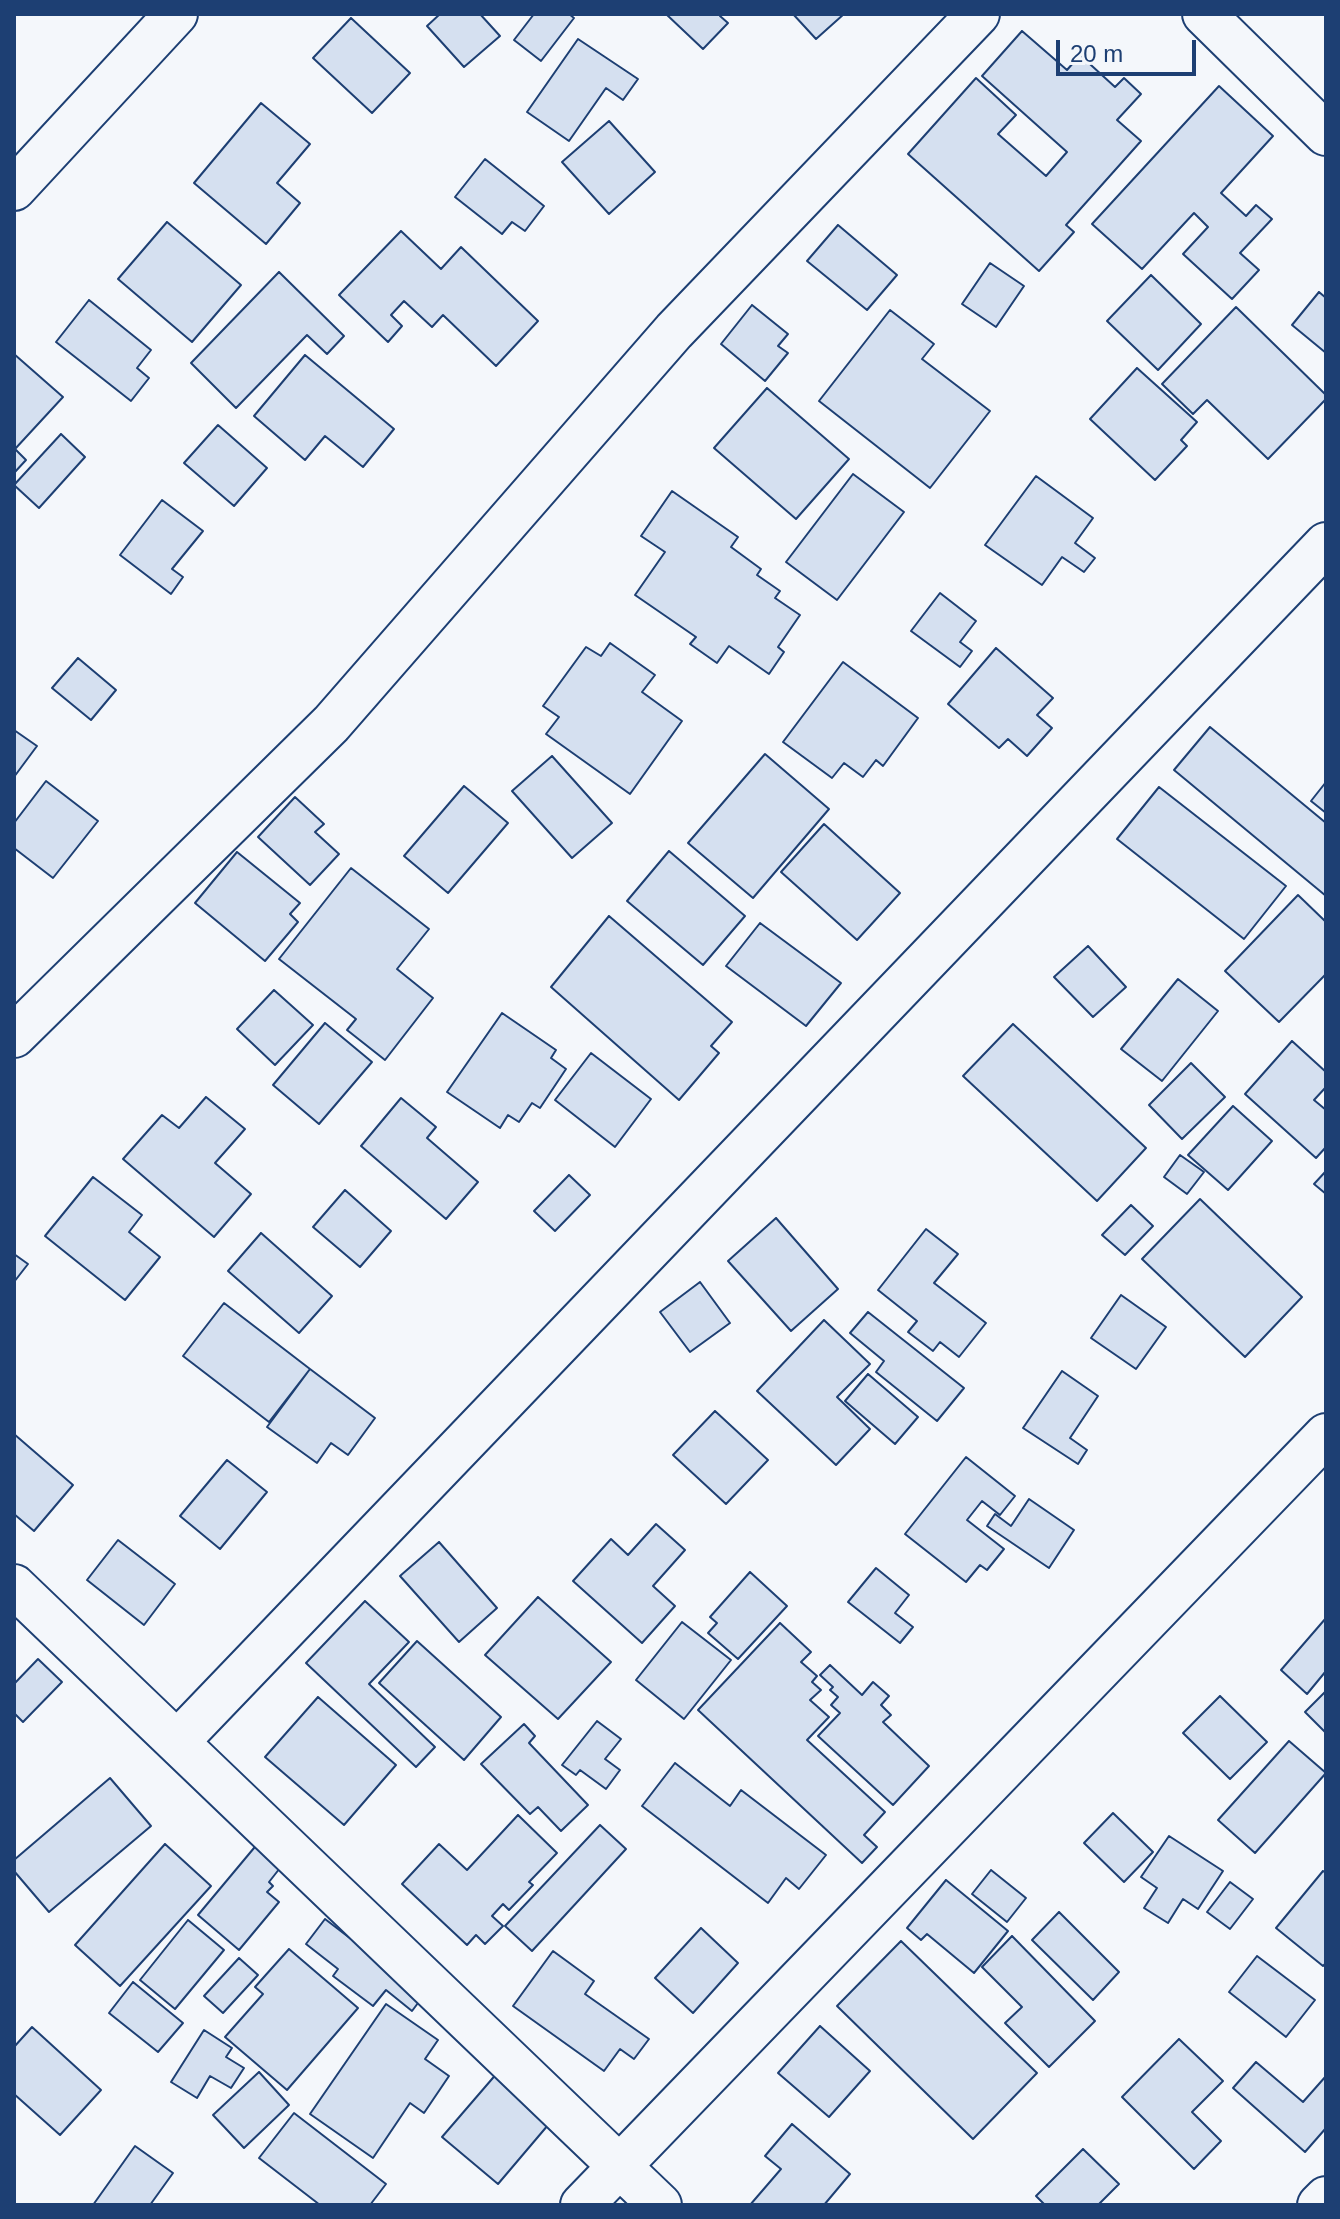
<!DOCTYPE html>
<style>
body{margin:0}
#map{position:relative;width:1340px;height:2219px;overflow:hidden;background:#f4f7fb;font-family:Arial,sans-serif}
canvas{display:block}
.frame{position:absolute;inset:0;border:16px solid #1d3f73;pointer-events:none}
.scale{position:absolute;left:1056px;top:40px;width:140px;height:36px;box-sizing:border-box;border:4px solid #1d3f73;border-top:0;padding-left:10px;font-size:24px;line-height:28px;white-space:nowrap;color:#1d3f73;-webkit-text-stroke:6px #f4f7fb;paint-order:stroke}
</style>
<div id="map">
<canvas width="1340" height="2219"></canvas>
<div class="frame"></div>
<div class="scale">20 m</div>
</div>
<script>
const context = document.querySelector('canvas').getContext('2d');
context.lineJoin = 'round';
function fillPath(path, color) { context.fillStyle = color; context.fill(path, 'evenodd'); }
const poly = rows => new Path2D(rows.map(r => 'M' + r).join(''));
function strokePath(path, color, width, dash) { context.strokeStyle = color; context.lineWidth = width; context.lineCap = dash ? 'butt' : 'round'; context.setLineDash(dash || []); context.stroke(path); }
const building = poly([
 [440,14,480,14,500,36,464,67,427,26,440,14],
 [534,14,569,14,574,18,541,61,514,40,534,14],
 [666,14,722,14,720,16,728,23,703,49,666,14],
 [793,14,844,14,816,39,793,14],
 [351,18,410,73,372,113,313,58,351,18],
 [1022,31,1067,70,1080,55,1115,87,1124,78,1141,94,1117,120,1141,141,1066,225,1074,232,1039,271,908,154,976,78,1016,115,998,134,1046,176,1067,152,982,76,1022,31],
 [578,39,638,79,623,100,606,88,569,141,527,112,578,39],
 [1219,86,1273,136,1221,193,1246,216,1256,205,1272,219,1240,253,1259,270,1232,299,1183,254,1208,227,1194,213,1142,269,1092,224,1219,86],
 [261,103,310,144,277,183,300,203,266,244,194,183,261,103],
 [609,121,655,172,609,214,562,162,609,121],
 [485,159,544,206,525,231,512,222,502,234,455,197,485,159],
 [167,222,241,285,192,342,118,279,167,222],
 [838,225,897,275,867,310,807,261,838,225],
 [401,231,441,269,461,247,538,321,496,366,443,315,432,327,404,301,391,315,402,326,388,342,339,295,401,231],
 [990,263,1024,286,996,327,962,304,990,263],
 [279,272,344,336,327,354,307,335,236,408,191,363,279,272],
 [1151,275,1201,324,1158,370,1107,321,1151,275],
 [1319,292,1326,298,1326,353,1292,325,1319,292],
 [89,300,151,350,137,368,149,378,131,401,56,342,89,300],
 [752,305,788,334,778,346,788,353,765,381,721,344,752,305],
 [1236,307,1326,395,1326,399,1268,459,1207,400,1193,414,1162,384,1236,307],
 [890,310,934,344,922,359,990,411,930,488,819,401,890,310],
 [14,354,63,397,15,449,26,460,14,473,14,354],
 [305,355,394,429,363,467,325,436,305,460,254,416,305,355],
 [1137,368,1197,422,1181,440,1187,446,1155,480,1090,419,1137,368],
 [767,388,849,459,796,519,714,448,767,388],
 [218,425,267,468,234,506,184,463,218,425],
 [61,434,85,457,39,508,14,485,61,434],
 [853,474,904,512,837,600,786,562,853,474],
 [1036,476,1093,518,1075,543,1095,558,1084,572,1062,557,1042,585,985,545,1036,476],
 [672,491,738,537,731,547,761,569,757,575,780,591,775,598,800,615,778,647,784,652,769,674,729,646,717,663,690,644,696,637,635,595,665,552,641,536,672,491],
 [162,500,203,531,172,569,183,577,171,594,120,555,162,500],
 [940,593,976,621,960,642,972,651,960,667,911,631,940,593],
 [610,643,655,675,642,692,682,721,630,794,546,734,559,717,543,706,586,647,601,656,610,643],
 [996,648,1053,698,1037,715,1052,728,1027,756,1008,739,999,748,948,704,996,648],
 [78,658,116,690,91,720,52,688,78,658],
 [843,662,918,718,883,766,876,760,863,777,844,763,832,778,783,742,843,662],
 [1210,727,1326,823,1326,896,1174,770,1210,727],
 [14,730,37,746,14,777,14,730],
 [765,754,829,809,753,898,688,843,765,754],
 [552,756,612,823,572,858,512,791,552,756],
 [46,781,98,821,53,878,14,848,14,823,46,781],
 [1326,782,1326,813,1311,801,1326,782],
 [464,786,508,823,448,893,404,856,464,786],
 [1159,787,1286,886,1244,939,1117,839,1159,787],
 [295,797,324,824,315,832,339,854,310,885,258,837,295,797],
 [824,824,900,893,857,940,781,872,824,824],
 [669,851,745,916,703,965,627,901,669,851],
 [237,852,300,903,290,914,298,922,265,961,195,903,237,852],
 [351,868,429,929,397,969,433,998,385,1060,347,1030,356,1019,279,959,351,868],
 [1298,895,1326,922,1326,974,1279,1022,1225,971,1298,895],
 [609,916,732,1022,711,1046,719,1053,679,1100,551,987,609,916],
 [760,923,841,983,806,1026,726,966,760,923],
 [1088,946,1126,987,1093,1017,1054,977,1088,946],
 [1178,979,1218,1011,1162,1081,1121,1049,1178,979],
 [274,990,313,1025,275,1065,237,1029,274,990],
 [502,1013,556,1050,551,1058,566,1069,540,1108,532,1103,519,1122,508,1115,500,1128,447,1092,502,1013],
 [325,1023,372,1062,319,1124,273,1085,325,1023],
 [1013,1024,1146,1148,1097,1201,963,1076,1013,1024],
 [1292,1041,1326,1072,1326,1087,1314,1100,1326,1110,1326,1147,1316,1158,1245,1094,1292,1041],
 [591,1053,651,1099,615,1147,555,1100,591,1053],
 [1191,1063,1225,1097,1182,1139,1149,1105,1191,1063],
 [206,1097,245,1129,215,1163,251,1194,214,1237,123,1159,162,1115,179,1128,206,1097],
 [401,1098,436,1127,427,1138,478,1182,446,1219,361,1146,401,1098],
 [1233,1106,1272,1141,1228,1190,1188,1155,1233,1106],
 [1180,1155,1204,1172,1187,1194,1164,1177,1180,1155],
 [1326,1171,1326,1194,1314,1184,1326,1171],
 [569,1175,590,1195,555,1231,534,1211,569,1175],
 [93,1177,142,1215,129,1232,160,1257,125,1300,45,1236,93,1177],
 [345,1190,391,1231,360,1267,313,1227,345,1190],
 [1200,1199,1302,1297,1245,1357,1142,1259,1200,1199],
 [1131,1205,1153,1226,1125,1255,1102,1235,1131,1205],
 [776,1218,838,1289,791,1331,728,1261,776,1218],
 [926,1229,958,1254,934,1283,986,1323,959,1357,940,1342,933,1351,908,1332,917,1321,878,1290,926,1229],
 [261,1233,332,1296,299,1333,228,1271,261,1233],
 [14,1254,28,1264,14,1282,14,1254],
 [700,1282,730,1323,690,1352,660,1312,700,1282],
 [1121,1295,1166,1327,1136,1369,1091,1338,1121,1295],
 [224,1303,310,1369,269,1422,183,1356,224,1303],
 [868,1312,964,1388,937,1421,876,1372,884,1361,850,1333,868,1312],
 [824,1320,870,1364,837,1397,870,1429,836,1465,757,1391,824,1320],
 [310,1369,375,1418,348,1455,331,1443,317,1463,267,1427,310,1369],
 [1062,1371,1098,1396,1070,1438,1087,1450,1078,1464,1023,1428,1062,1371],
 [868,1374,918,1417,895,1444,845,1401,868,1374],
 [715,1411,768,1460,726,1504,673,1455,715,1411],
 [14,1434,73,1485,34,1531,14,1514,14,1434],
 [966,1457,1015,1496,1000,1515,982,1501,967,1520,1004,1549,987,1570,980,1565,966,1582,905,1534,966,1457],
 [227,1460,267,1492,220,1549,180,1516,227,1460],
 [1029,1499,1074,1530,1049,1568,987,1526,995,1514,1011,1526,1029,1499],
 [656,1524,685,1550,653,1586,675,1606,642,1643,573,1581,611,1539,628,1555,656,1524],
 [118,1540,175,1584,144,1625,87,1580,118,1540],
 [439,1542,497,1608,459,1642,400,1576,439,1542],
 [876,1568,909,1595,895,1613,913,1627,900,1643,848,1602,876,1568],
 [750,1572,787,1606,738,1659,708,1633,717,1623,710,1617,750,1572],
 [538,1597,611,1662,558,1719,485,1655,538,1597],
 [365,1601,409,1642,369,1684,435,1747,416,1767,306,1663,365,1601],
 [1326,1618,1326,1671,1307,1694,1281,1670,1326,1618],
 [682,1622,731,1660,684,1719,636,1680,682,1622],
 [780,1623,811,1652,801,1662,817,1676,812,1682,821,1690,810,1700,829,1717,807,1740,885,1812,864,1835,877,1847,862,1863,698,1710,780,1623],
 [417,1641,501,1717,464,1760,379,1683,417,1641],
 [38,1659,62,1682,23,1722,14,1713,14,1684,38,1659],
 [830,1665,862,1695,873,1682,889,1696,881,1705,891,1715,883,1722,929,1766,893,1805,818,1736,840,1713,831,1705,838,1697,830,1690,833,1687,820,1675,830,1665],
 [1326,1691,1326,1733,1305,1712,1326,1691],
 [1220,1696,1267,1742,1230,1779,1183,1733,1220,1696],
 [318,1697,396,1765,344,1825,265,1757,318,1697],
 [597,1721,621,1739,605,1759,620,1770,606,1789,580,1770,576,1775,562,1765,597,1721],
 [524,1724,535,1736,529,1743,588,1805,561,1831,538,1807,530,1814,481,1764,524,1724],
 [1289,1741,1326,1773,1255,1853,1218,1820,1289,1741],
 [675,1763,730,1806,741,1790,826,1855,799,1889,786,1878,768,1903,642,1806,675,1763],
 [110,1778,151,1826,49,1912,14,1871,14,1860,110,1778],
 [1113,1813,1153,1852,1124,1882,1084,1843,1113,1813],
 [518,1815,557,1853,529,1882,533,1885,509,1910,503,1904,492,1916,503,1926,485,1944,476,1935,467,1945,402,1884,439,1844,467,1870,518,1815],
 [600,1825,626,1849,532,1951,505,1926,600,1825],
 [1169,1836,1223,1871,1198,1909,1183,1899,1168,1923,1144,1908,1157,1888,1141,1877,1169,1836],
 [259,1842,280,1868,269,1882,273,1886,267,1892,279,1902,239,1950,198,1915,259,1842],
 [165,1844,211,1886,120,1986,75,1945,165,1844],
 [991,1870,1026,1898,1007,1922,972,1894,991,1870],
 [1323,1871,1326,1873,1326,1963,1323,1966,1276,1928,1323,1871],
 [946,1880,1008,1931,974,1973,927,1934,921,1940,907,1928,946,1880],
 [1230,1882,1253,1899,1230,1929,1207,1912,1230,1882],
 [1059,1912,1119,1972,1093,2000,1032,1940,1059,1912],
 [325,1919,424,1995,412,2011,386,1990,373,2006,333,1976,338,1969,306,1944,325,1919],
 [188,1920,224,1950,175,2009,140,1980,188,1920],
 [701,1928,738,1963,693,2013,655,1978,701,1928],
 [1012,1936,1095,2021,1049,2067,1005,2023,1022,2007,982,1967,1012,1936],
 [901,1941,1037,2073,973,2139,837,2006,901,1941],
 [289,1949,358,2008,287,2090,225,2037,263,1994,255,1987,289,1949],
 [553,1951,594,1981,585,1994,649,2039,634,2059,620,2049,604,2071,513,2006,553,1951],
 [1257,1956,1315,2000,1286,2037,1229,1992,1257,1956],
 [239,1958,258,1975,223,2013,204,1996,239,1958],
 [133,1982,183,2023,158,2052,109,2013,133,1982],
 [386,2004,438,2040,425,2059,449,2076,424,2113,410,2103,373,2158,310,2114,386,2004],
 [820,2026,870,2071,829,2117,778,2073,820,2026],
 [32,2027,101,2090,60,2135,14,2094,14,2047,32,2027],
 [204,2030,232,2048,226,2057,244,2068,231,2088,210,2076,197,2098,171,2082,204,2030],
 [1179,2039,1223,2081,1192,2112,1221,2141,1194,2169,1122,2097,1179,2039],
 [1256,2062,1303,2102,1326,2076,1326,2128,1305,2152,1233,2088,1256,2062],
 [259,2072,289,2105,244,2148,213,2115,259,2072],
 [498,2072,554,2118,498,2184,442,2137,498,2072],
 [294,2113,386,2184,370,2205,320,2205,259,2158,294,2113],
 [792,2124,850,2174,824,2205,750,2205,781,2169,765,2156,792,2124],
 [135,2146,173,2173,150,2205,93,2205,135,2146],
 [1083,2149,1119,2184,1098,2205,1045,2205,1036,2196,1083,2149]
]);
fillPath(building, '#d5e0f0');
strokePath(building, '#1d3f73', 2);
const street = poly([
 [1204,14,1326,134],
 [14,189,176,14],
 [14,1036,331,724,674,331,978,14],
 [14,1586,660,2205],
 [178,1741,1326,544],
 [582,2205,1326,1435],
 [1319,2205,1326,2198]
]);
strokePath(street, '#1d3f73', 46);
strokePath(street, '#f4f7fb', 42);
</script>
